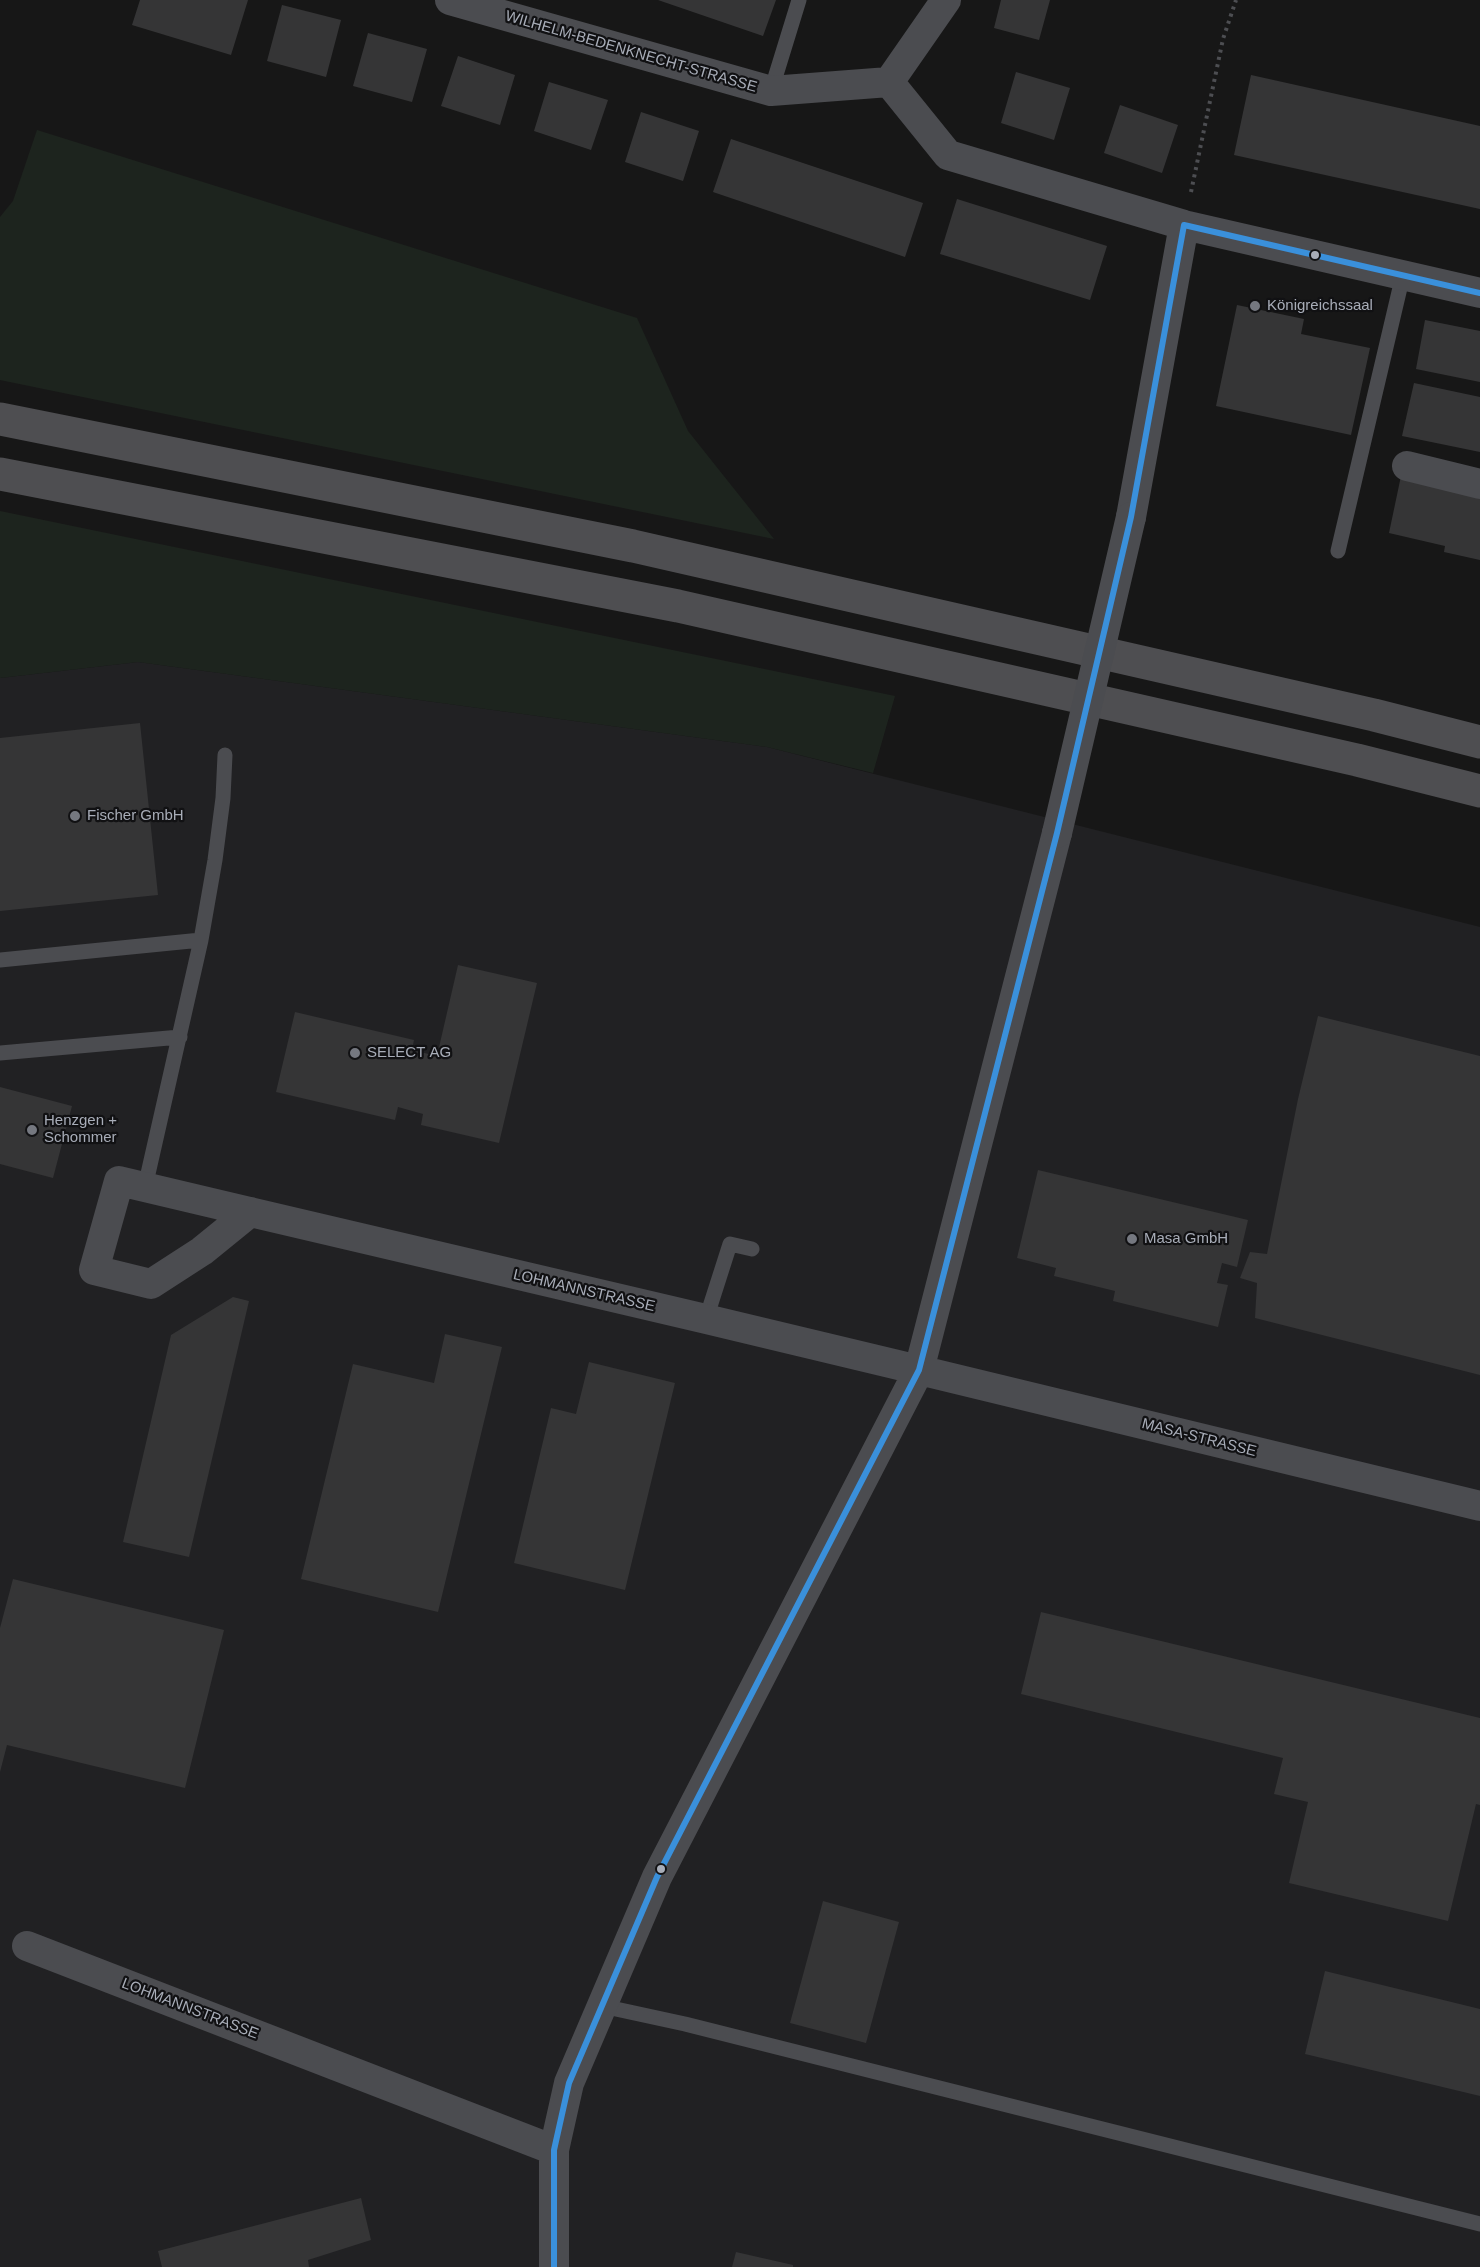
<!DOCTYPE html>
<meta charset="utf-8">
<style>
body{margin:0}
canvas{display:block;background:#171717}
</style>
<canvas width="1480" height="2267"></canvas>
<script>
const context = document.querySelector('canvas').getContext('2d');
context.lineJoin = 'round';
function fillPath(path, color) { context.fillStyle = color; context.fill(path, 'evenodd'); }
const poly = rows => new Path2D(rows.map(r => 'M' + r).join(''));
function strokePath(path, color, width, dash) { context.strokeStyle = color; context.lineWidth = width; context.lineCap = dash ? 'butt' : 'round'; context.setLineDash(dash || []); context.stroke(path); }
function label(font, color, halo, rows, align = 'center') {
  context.font = font + ' Arial,sans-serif'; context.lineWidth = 4.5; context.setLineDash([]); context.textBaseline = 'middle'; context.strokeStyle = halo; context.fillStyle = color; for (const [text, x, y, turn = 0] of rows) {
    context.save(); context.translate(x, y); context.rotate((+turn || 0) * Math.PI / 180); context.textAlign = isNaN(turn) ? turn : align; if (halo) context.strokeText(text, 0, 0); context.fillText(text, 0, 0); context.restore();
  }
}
fillPath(poly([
 [138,662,767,747,1480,927,1480,2267,0,2267,0,678]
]), '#212123');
fillPath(poly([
 [37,130,637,318,688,431,774,539,0,380,0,217,13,201],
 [0,511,895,696,873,773,767,747,138,662,0,678]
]), '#1d241e');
fillPath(poly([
 [140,0,248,0,231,55,132,25],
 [658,0,776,0,763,36],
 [1001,0,1050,0,1039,40,994,28],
 [282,5,341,20,326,77,267,61],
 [368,33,427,49,412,102,353,86],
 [458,56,515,75,500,125,441,106],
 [1016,72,1070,88,1054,140,1001,123],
 [1251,75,1480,126,1480,209,1234,155],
 [549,82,608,100,591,150,534,131],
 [1120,105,1178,125,1162,173,1104,153],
 [641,112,699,131,683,181,625,162],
 [731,139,923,203,905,257,713,192],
 [957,199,1107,246,1090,300,940,254],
 [1237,305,1304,319,1301,334,1370,348,1351,435,1216,406],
 [1425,320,1480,331,1480,382,1416,369],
 [1414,383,1480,397,1480,452,1402,436],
 [1401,476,1480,494,1480,560,1444,552,1445,546,1389,533],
 [140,723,158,895,0,911,0,738],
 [458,965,537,983,499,1143,421,1125,423,1114,398,1107,395,1120,276,1092,295,1012,414,1040,412,1050,437,1056],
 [1318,1016,1480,1056,1480,1375,1255,1318,1257,1283,1240,1278,1250,1252,1267,1254,1298,1099],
 [0,1087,72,1106,53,1178,0,1164],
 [1038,1170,1248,1220,1237,1267,1222,1263,1217,1283,1228,1285,1218,1327,1113,1301,1115,1291,1054,1276,1056,1268,1017,1258],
 [233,1297,249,1301,189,1557,123,1542,171,1335],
 [445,1334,502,1347,438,1612,301,1579,353,1364,434,1383],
 [589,1362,675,1383,625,1590,514,1563,551,1408,576,1414],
 [13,1579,224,1630,185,1788,7,1745,0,1772,0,1628],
 [1041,1612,1480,1718,1480,1805,1476,1804,1448,1921,1289,1883,1308,1802,1274,1794,1283,1758,1021,1694],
 [823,1901,899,1922,866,2043,790,2023],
 [1325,1971,1480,2009,1480,2096,1305,2054],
 [361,2198,371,2240,308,2260,309,2267,162,2267,158,2251],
 [736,2252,793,2265,793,2267,732,2267]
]), '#353536');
strokePath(poly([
 [1191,192,1223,39,1236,0]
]), '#4d4e52', 4, [3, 4.5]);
strokePath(poly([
 [771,91,799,0],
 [1338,551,1403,275],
 [0,960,201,940],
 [0,1053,180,1037],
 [145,1187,201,940,215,860,223,798,225,755],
 [706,1319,730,1244,752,1249],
 [602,2006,685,2024,1480,2224]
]), '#4b4c50', 15);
strokePath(poly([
 [450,0,771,91,889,82],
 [889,82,948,155,1184,225,1480,293],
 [889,82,946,0],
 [1407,466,1480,484],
 [1131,517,1184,225],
 [250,1212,202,1251,151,1284,94,1270,119,1181,250,1212,706,1319,919,1370,1480,1506],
 [27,1946,554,2150],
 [554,2267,554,2150,569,2083,657,1877,919,1370,1057,833]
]), '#4b4c50', 30);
strokePath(poly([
 [0,419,633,546,1374,715,1480,742],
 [0,474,678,606,1357,760,1480,791]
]), '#4e4e51', 33);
strokePath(poly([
 [1057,833,1131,517]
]), '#4b4c50', 30);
strokePath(poly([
 [554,2267,554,2150,569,2083,657,1877,919,1370,1057,833,1131,517,1184,225,1480,293]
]), '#3a90db', 6);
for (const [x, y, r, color] of [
 [1315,255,5,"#a8adb8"],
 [1255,306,6,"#757880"],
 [75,816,6,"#757880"],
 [355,1053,6,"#757880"],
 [32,1130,6,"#757880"],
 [1132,1239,6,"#757880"],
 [661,1869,5,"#a8adb8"]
]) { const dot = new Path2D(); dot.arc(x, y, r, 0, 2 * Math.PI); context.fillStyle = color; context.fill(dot); strokePath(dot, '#111113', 2); }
label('15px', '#a8adb8', '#111113', [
 ["WILHELM-BEDENKNECHT-STRASSE",631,52,16],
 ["LOHMANNSTRASSE",584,1291,13],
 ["MASA-STRASSE",1199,1438,14],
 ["LOHMANNSTRASSE",190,2009,21]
]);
label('15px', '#a8adb8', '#111113', [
 ["Königreichssaal",1267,306],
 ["Fischer GmbH",87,816],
 ["SELECT AG",367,1053],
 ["Henzgen +",44,1121],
 ["Schommer",44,1138],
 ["Masa GmbH",1144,1239]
], 'left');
</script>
